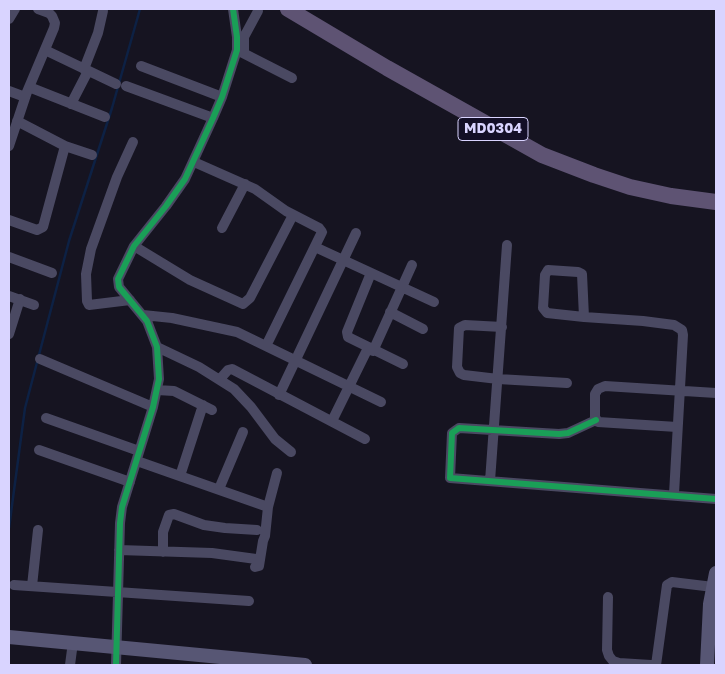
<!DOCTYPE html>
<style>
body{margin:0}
#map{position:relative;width:725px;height:674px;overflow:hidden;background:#161421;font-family:"Golos Text",sans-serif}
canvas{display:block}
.frame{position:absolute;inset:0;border:10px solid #d9d4ff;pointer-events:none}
</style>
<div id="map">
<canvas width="725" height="674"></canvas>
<div class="frame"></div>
</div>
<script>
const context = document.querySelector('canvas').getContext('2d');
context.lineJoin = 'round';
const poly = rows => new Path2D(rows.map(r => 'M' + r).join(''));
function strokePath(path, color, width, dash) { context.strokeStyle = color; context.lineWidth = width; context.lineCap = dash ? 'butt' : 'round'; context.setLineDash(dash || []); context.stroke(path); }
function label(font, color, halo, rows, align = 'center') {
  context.font = font + ' "Golos Text",sans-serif'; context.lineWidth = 4.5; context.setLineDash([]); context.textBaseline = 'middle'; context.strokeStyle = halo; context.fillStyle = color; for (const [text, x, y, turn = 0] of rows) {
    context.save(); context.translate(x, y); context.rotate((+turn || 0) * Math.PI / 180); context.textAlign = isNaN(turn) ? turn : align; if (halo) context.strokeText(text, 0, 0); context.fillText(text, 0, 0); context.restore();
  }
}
strokePath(poly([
 [9,528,25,408,69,241,112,108,140,9]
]), '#0d2144', 2.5);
strokePath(poly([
 [9,19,15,9],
 [45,50,116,84],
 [237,50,292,78],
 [244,53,244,37,258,11],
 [141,66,222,97],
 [126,86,213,118],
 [29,87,105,117],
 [9,91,25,97],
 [71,104,87,73,84,69,98,33,103,11],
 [17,121,65,146,92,155],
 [9,146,27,92,54,28,55,23,52,16,49,13,38,9],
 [194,162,255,189,286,211,319,228,322,232,266,346],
 [9,220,37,230,43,227,65,146],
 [222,228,245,184],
 [134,246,190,280,243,304,250,298,293,215],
 [315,247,434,302],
 [9,257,52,273],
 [371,273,347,332,348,337,403,364],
 [9,296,34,305],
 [130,300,89,305,87,301,86,274,91,249,117,177,133,142],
 [390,312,423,329],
 [143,315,172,318,237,332,381,402],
 [584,317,582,274,578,272,548,270,545,275,543,308,547,313,584,317,643,321,674,325,682,330,683,335,674,494],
 [502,327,465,325,459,328,457,367,460,373,464,375,498,379,567,383],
 [9,334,20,299],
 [157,347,199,367,234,389,251,407,275,439,291,452],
 [373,351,412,265],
 [40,359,153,407],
 [220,379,228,370,232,369,365,439],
 [157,390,174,391,212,410],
 [279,395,356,233],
 [46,418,139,451],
 [596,420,568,433,559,434,459,428,452,433,450,478,716,499],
 [332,421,368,348],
 [677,427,598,422,595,417,595,394,598,389,605,386,716,393],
 [39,450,130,482],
 [137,461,268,507],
 [180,476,203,405],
 [490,481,507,245],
 [219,489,243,432],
 [119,550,212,553,256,559],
 [163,552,163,532,169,515,174,514,204,525,225,528,257,530],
 [255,567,259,566,263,541,265,536,268,507,277,473],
 [14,585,249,601],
 [32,586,38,530],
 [608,597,607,650,609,656,613,661,619,663,651,665],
 [70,665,73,642],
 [116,665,120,523,122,507,153,407,159,379,157,347,147,321,119,287,118,279,134,246,166,206,185,179,213,118,222,97,237,50,237,37,233,9],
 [656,665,667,585,672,582,713,587]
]), '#4a4962', 10);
strokePath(poly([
 [9,637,305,665],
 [707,665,710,604,716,573]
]), '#575674', 14);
strokePath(poly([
 [288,9,387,68,542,155,594,175,630,187,671,196,716,202]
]), '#5e5373', 16);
strokePath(poly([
 [596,420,568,433,559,434,459,428,452,433,450,478,716,499],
 [116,665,120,523,122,507,153,407,159,379,157,347,147,321,119,287,118,279,134,246,166,206,185,179,213,118,222,97,237,50,237,37,233,9]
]), '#1a9f57', 6);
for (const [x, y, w] of [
 [493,129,70]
]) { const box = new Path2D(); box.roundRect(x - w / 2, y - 11.5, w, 23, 4); context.fillStyle = '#130f26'; context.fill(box); strokePath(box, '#d9d4ff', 1); }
label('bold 14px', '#d9d4ff', null, [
 ["MD0304",493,129]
]);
</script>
